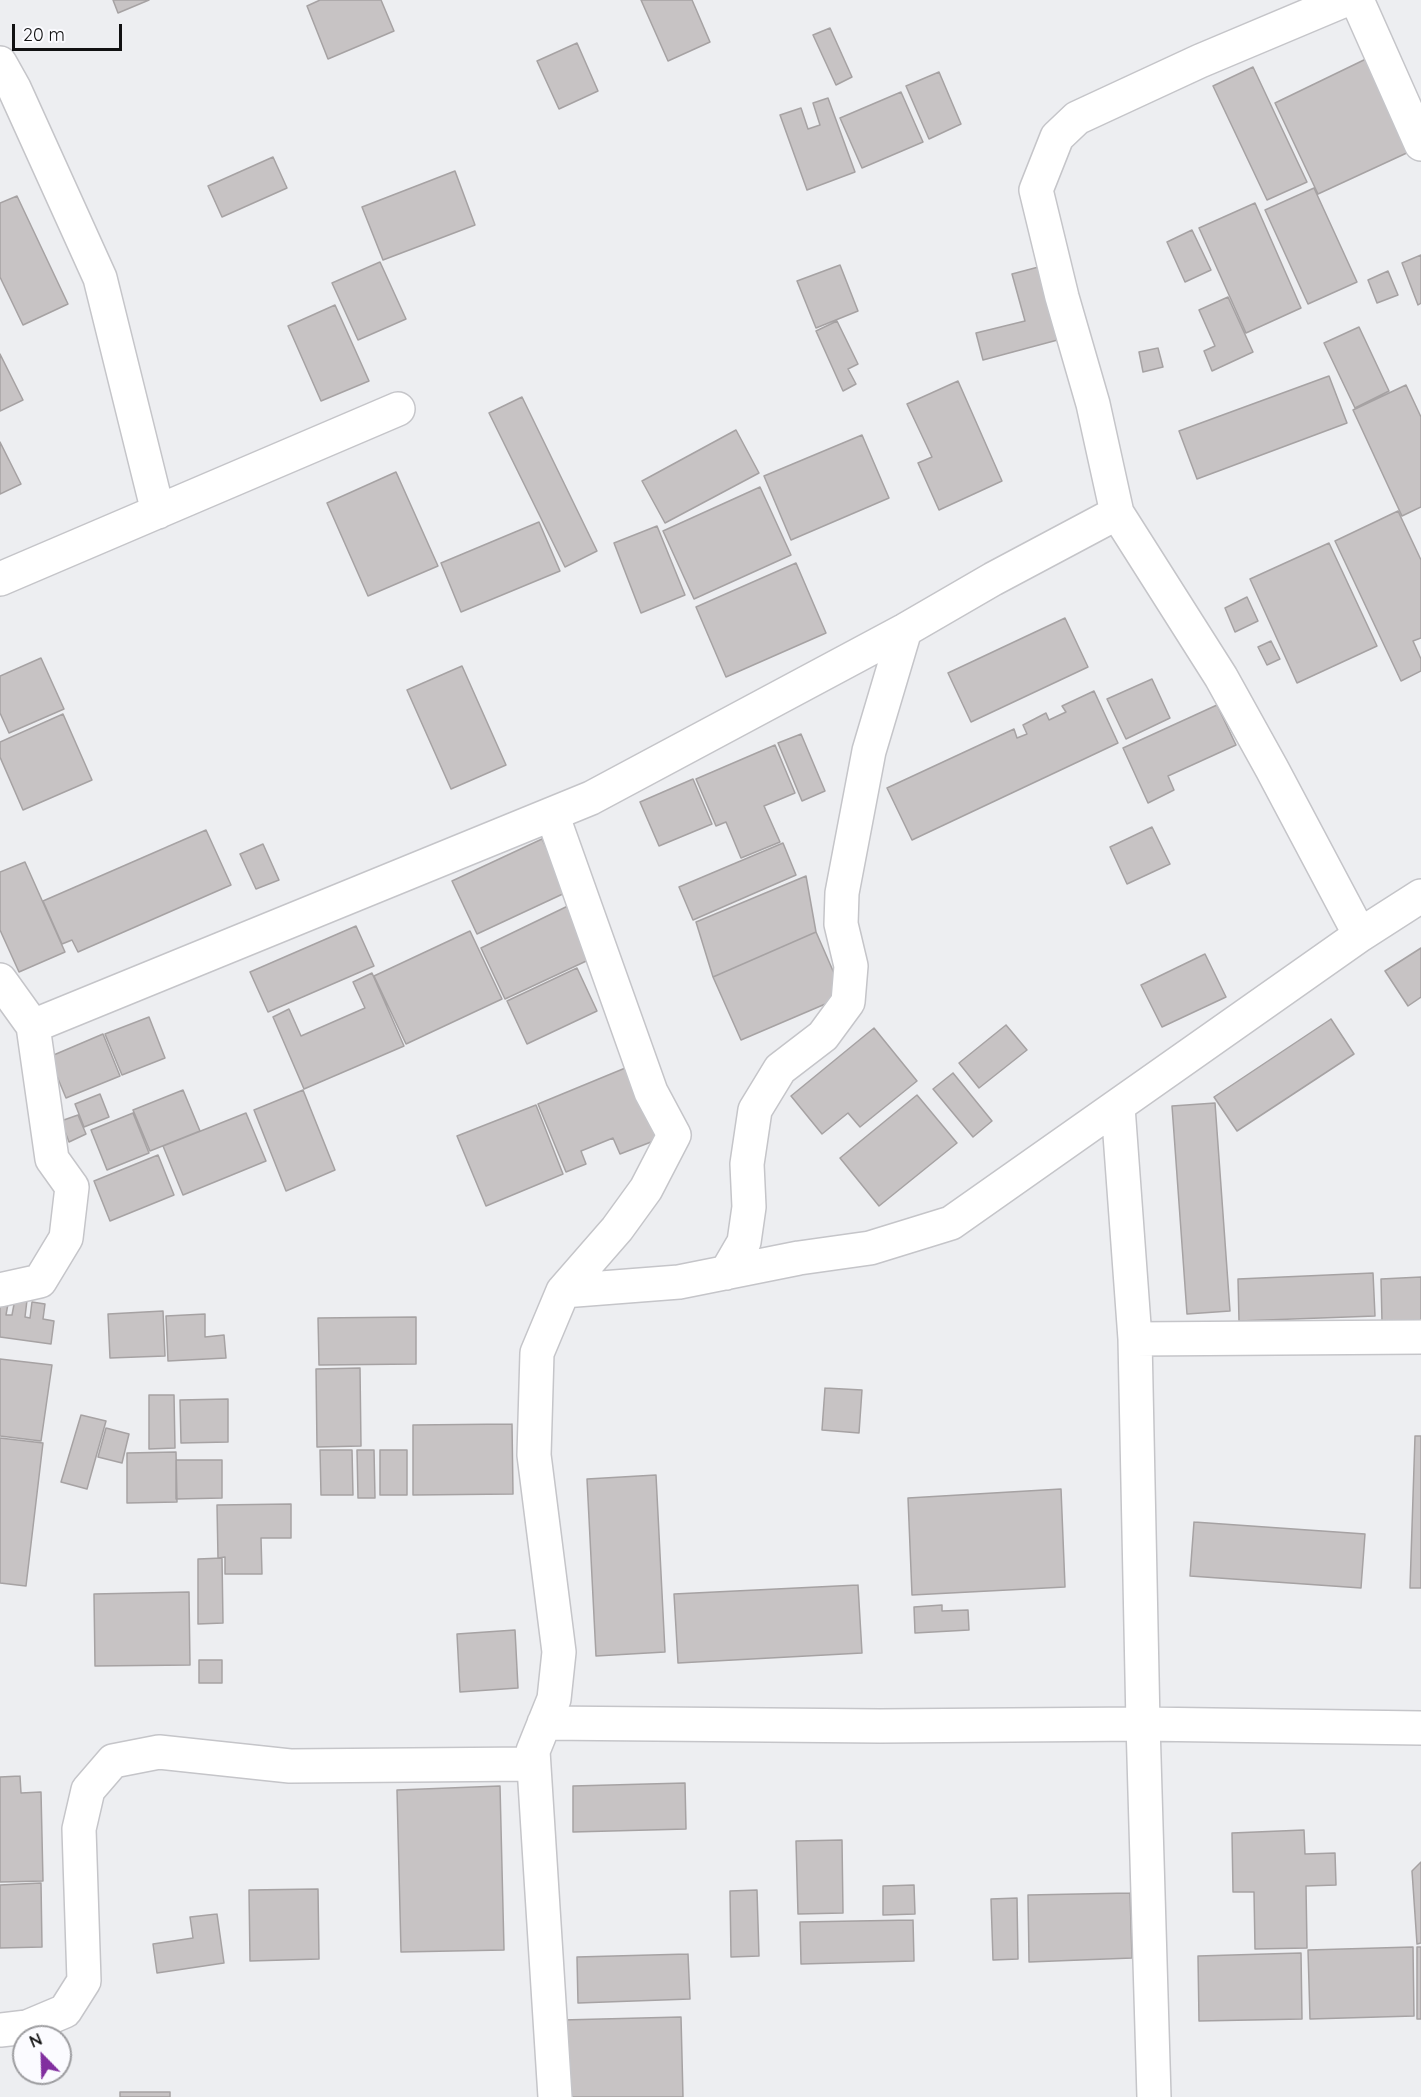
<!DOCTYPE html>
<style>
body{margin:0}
#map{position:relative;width:1421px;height:2097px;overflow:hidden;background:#edeef1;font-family:Quicksand,sans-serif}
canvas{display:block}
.north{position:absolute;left:12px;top:2025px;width:60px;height:60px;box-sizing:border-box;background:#fbfbff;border:2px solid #9d9da0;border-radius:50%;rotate:337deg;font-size:16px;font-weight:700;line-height:24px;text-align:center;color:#111112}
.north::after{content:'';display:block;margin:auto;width:21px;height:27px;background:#812f9f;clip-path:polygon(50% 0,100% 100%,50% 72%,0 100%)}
.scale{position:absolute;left:12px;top:24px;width:110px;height:27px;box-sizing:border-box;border:3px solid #111112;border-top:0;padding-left:8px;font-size:18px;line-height:21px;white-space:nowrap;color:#111112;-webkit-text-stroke:4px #fbfbff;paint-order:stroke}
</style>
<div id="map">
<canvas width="1421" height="2097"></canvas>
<div class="north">N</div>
<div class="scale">20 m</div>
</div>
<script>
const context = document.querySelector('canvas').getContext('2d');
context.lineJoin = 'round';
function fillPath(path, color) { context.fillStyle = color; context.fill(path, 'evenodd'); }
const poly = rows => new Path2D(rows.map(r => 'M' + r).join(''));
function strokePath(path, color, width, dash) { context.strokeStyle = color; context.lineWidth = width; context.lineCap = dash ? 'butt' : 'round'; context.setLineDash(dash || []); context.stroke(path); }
const building = poly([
 [113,0,149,0,118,13,113,0],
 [320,0,381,0,394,31,328,59,307,6,320,0],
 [641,0,692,0,710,42,668,61,641,0],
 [830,28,852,77,836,85,813,35,830,28],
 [577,43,598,91,559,109,537,61,577,43],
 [1368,58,1411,151,1318,194,1275,103,1368,58],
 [1253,67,1307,182,1267,200,1213,86,1253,67],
 [939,72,961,124,929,139,906,86,939,72],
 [901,92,923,142,862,168,840,118,901,92],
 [828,98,855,172,807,190,780,115,801,108,808,129,820,125,813,103,828,98],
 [273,157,287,188,222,217,208,186,273,157],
 [455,171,475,225,383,260,362,207,455,171],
 [1314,188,1357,282,1308,304,1265,210,1314,188],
 [17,196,68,304,23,325,0,277,0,203,17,196],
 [1255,203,1301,308,1246,333,1199,228,1255,203],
 [1192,230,1211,270,1185,282,1167,242,1192,230],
 [1421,255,1421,303,1418,305,1402,263,1421,255],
 [380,262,406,319,358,340,332,283,380,262],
 [840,265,858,311,816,328,797,281,840,265],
 [1046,265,1065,338,983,360,976,333,1025,321,1012,274,1046,265],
 [1388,271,1398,295,1377,303,1368,280,1388,271],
 [1228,297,1253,352,1212,371,1204,351,1215,346,1199,310,1228,297],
 [335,305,369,381,321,401,288,326,335,305],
 [837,321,858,364,848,369,856,384,843,391,816,331,837,321],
 [1359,327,1389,391,1355,408,1324,343,1359,327],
 [1158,348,1163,367,1143,372,1139,352,1158,348],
 [0,354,23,400,0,411,0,354],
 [1329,376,1347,423,1197,479,1179,431,1329,376],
 [958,381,1002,481,939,510,918,463,932,457,907,404,958,381],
 [1406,385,1421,417,1421,507,1402,516,1353,410,1406,385],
 [522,397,597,551,565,567,489,413,522,397],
 [736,430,759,473,665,523,642,481,736,430],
 [862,435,889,498,791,540,764,476,862,435],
 [0,442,21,484,0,494,0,442],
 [396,472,438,566,368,596,327,503,396,472],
 [760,487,791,555,694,599,663,531,760,487],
 [1398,511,1421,560,1421,638,1413,641,1421,659,1421,671,1401,681,1335,541,1398,511],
 [539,522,560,571,461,612,441,563,539,522],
 [657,526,685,595,641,613,614,543,657,526],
 [1329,543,1377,646,1297,683,1250,579,1329,543],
 [796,563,826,633,726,677,696,607,796,563],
 [1247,597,1258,621,1235,632,1225,608,1247,597],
 [1065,618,1088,667,971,722,948,673,1065,618],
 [1271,641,1280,659,1267,665,1258,647,1271,641],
 [41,658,64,709,9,733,0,713,0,676,41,658],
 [462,666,506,765,451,789,407,690,462,666],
 [1152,679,1170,718,1126,739,1107,699,1152,679],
 [1094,691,1118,743,912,840,887,788,1014,729,1017,738,1027,734,1023,725,1046,713,1049,720,1066,712,1062,706,1094,691],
 [1217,705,1236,745,1168,776,1174,790,1148,803,1123,748,1217,705],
 [63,714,92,780,23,810,0,757,0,742,63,714],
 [801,734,825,791,802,801,778,743,801,734],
 [775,745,795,793,764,806,780,842,741,858,726,822,716,826,696,779,775,745],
 [693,779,712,824,659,846,640,802,693,779],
 [1152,827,1170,864,1127,884,1110,847,1152,827],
 [206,830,231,885,78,952,72,940,62,944,43,901,206,830],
 [542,839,567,892,477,934,452,881,542,839],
 [783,843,796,875,693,920,679,887,783,843],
 [263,844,279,880,256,889,240,854,263,844],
 [25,862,65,952,19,972,0,930,0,872,25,862],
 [806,876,816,932,713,977,696,922,806,876],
 [572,904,597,956,505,999,481,948,572,904],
 [356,926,374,966,268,1012,250,972,356,926],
 [470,931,502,999,406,1044,374,976,470,931],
 [816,932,844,996,741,1040,713,977,816,932],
 [1421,948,1421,997,1408,1006,1385,971,1421,948],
 [1205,954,1226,997,1162,1027,1141,985,1205,954],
 [577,968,597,1011,527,1044,507,1001,577,968],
 [372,973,404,1046,304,1089,273,1017,289,1009,301,1036,365,1008,353,982,372,973],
 [149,1017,165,1058,122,1075,105,1034,149,1017],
 [1331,1019,1354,1054,1237,1131,1214,1097,1331,1019],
 [1006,1025,1027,1050,979,1088,959,1063,1006,1025],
 [874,1028,917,1081,860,1127,848,1113,822,1134,791,1096,874,1028],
 [103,1034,120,1076,66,1098,49,1057,103,1034],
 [635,1064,664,1137,620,1154,613,1138,581,1151,586,1164,566,1172,538,1104,635,1064],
 [953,1073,992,1121,973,1137,933,1089,953,1073],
 [183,1090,200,1131,150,1151,133,1110,183,1090],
 [303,1090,335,1170,286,1191,254,1110,303,1090],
 [100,1094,109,1117,84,1127,75,1104,100,1094],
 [917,1095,957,1143,879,1206,840,1158,917,1095],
 [1215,1103,1230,1311,1187,1314,1172,1106,1215,1103],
 [536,1105,563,1174,486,1206,457,1136,536,1105],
 [133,1113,149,1153,107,1170,91,1130,133,1113],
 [246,1113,266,1161,183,1195,163,1146,246,1113],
 [78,1115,86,1134,69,1142,61,1121,78,1115],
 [158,1155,174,1195,110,1221,94,1181,158,1155],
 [1373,1273,1375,1316,1239,1321,1238,1279,1373,1273],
 [1421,1277,1421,1321,1382,1322,1381,1279,1421,1277],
 [0,1296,9,1298,6,1315,12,1315,15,1299,27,1300,25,1317,30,1318,32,1302,45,1304,43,1319,54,1321,51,1344,0,1337,0,1296],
 [163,1311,165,1356,110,1358,108,1314,163,1311],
 [205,1314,205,1337,224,1335,226,1358,168,1361,166,1316,205,1314],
 [416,1317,416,1364,319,1365,318,1318,416,1317],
 [0,1359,52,1365,41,1441,0,1436,0,1359],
 [360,1368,361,1446,317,1447,316,1369,360,1368],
 [825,1388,862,1390,859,1433,822,1430,825,1388],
 [149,1395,174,1395,175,1448,149,1449,149,1395],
 [228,1399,228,1442,181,1443,180,1400,228,1399],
 [81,1415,106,1421,87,1489,61,1482,81,1415],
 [512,1424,513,1494,413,1495,413,1425,512,1424],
 [106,1428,129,1434,122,1463,98,1457,106,1428],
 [1415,1436,1421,1436,1421,1588,1410,1588,1415,1436],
 [0,1438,43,1443,26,1586,0,1583,0,1438],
 [320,1450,352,1450,353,1495,321,1495,320,1450],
 [357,1450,374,1450,375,1498,358,1498,357,1450],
 [380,1450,407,1450,407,1495,380,1495,380,1450],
 [176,1452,177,1502,127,1503,127,1453,176,1452],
 [176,1460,222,1460,222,1498,176,1499,176,1460],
 [656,1475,665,1652,596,1656,587,1479,656,1475],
 [1061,1489,1065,1587,912,1595,908,1498,1061,1489],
 [291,1504,291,1538,261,1538,262,1574,225,1574,225,1557,218,1558,217,1505,291,1504],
 [1194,1522,1365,1534,1361,1588,1190,1576,1194,1522],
 [222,1558,223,1623,198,1624,198,1559,222,1558],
 [858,1585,862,1653,678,1663,674,1594,858,1585],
 [189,1592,190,1665,95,1666,94,1594,189,1592],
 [942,1605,942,1611,968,1610,969,1630,915,1633,914,1607,942,1605],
 [515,1630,518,1688,460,1692,457,1634,515,1630],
 [199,1660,222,1660,222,1683,199,1683,199,1660],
 [20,1776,21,1793,41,1792,43,1881,0,1882,0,1777,20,1776],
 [685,1783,686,1829,573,1832,573,1786,685,1783],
 [500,1786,504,1950,401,1952,397,1790,500,1786],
 [1304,1830,1305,1854,1335,1853,1336,1885,1306,1886,1307,1948,1255,1949,1254,1892,1233,1892,1232,1833,1304,1830],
 [842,1840,843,1913,798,1914,796,1841,842,1840],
 [1421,1862,1421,1943,1417,1944,1412,1871,1421,1862],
 [41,1883,42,1947,0,1948,0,1885,41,1883],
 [914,1885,915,1914,883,1915,883,1886,914,1885],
 [318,1889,319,1959,250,1961,249,1890,318,1889],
 [757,1890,759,1956,731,1957,730,1891,757,1890],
 [1130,1893,1132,1958,1029,1962,1028,1895,1130,1893],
 [1017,1898,1018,1959,993,1960,991,1899,1017,1898],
 [217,1914,224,1963,157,1973,153,1944,193,1938,190,1917,217,1914],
 [913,1920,914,1961,801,1964,800,1922,913,1920],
 [1413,1947,1414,2016,1310,2019,1308,1950,1413,1947],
 [1417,1947,1421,1947,1421,2019,1417,2019,1417,1947],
 [1301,1953,1302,2019,1199,2021,1198,1956,1301,1953],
 [688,1954,690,1999,578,2003,577,1957,688,1954],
 [681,2017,683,2097,563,2097,562,2020,681,2017],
 [120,2092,170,2092,170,2097,120,2097,120,2092]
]);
fillPath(building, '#c7c3c4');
strokePath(building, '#a6a2a3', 1.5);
const minor = poly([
 [1357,0,1421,144],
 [0,63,14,88,100,278,158,512],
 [1117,513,1221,677,1272,769,1360,935],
 [0,579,398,409],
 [552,814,651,1092,674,1135,646,1189,617,1229,563,1291,537,1353,534,1455,559,1652,554,1699,533,1751,555,2097],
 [0,980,33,1026,52,1159,72,1187,66,1238,40,1281,0,1290],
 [33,1026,591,798,905,630,993,579,1117,513,1093,404,1062,297,1036,190,1057,137,1077,118,1200,61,1345,0],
 [1118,1107,1135,1339,1421,1337],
 [726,1273,744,1242,749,1207,747,1164,755,1110,780,1069,823,1036,848,1002,851,966,841,924,842,893,869,751,905,630],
 [563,1291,679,1282,799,1258,870,1248,951,1223,1360,935,1421,896],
 [1135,1339,1143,1724,1154,2097],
 [544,1723,880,1726,1143,1724,1421,1728],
 [0,2030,27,2027,65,2011,84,1981,79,1829,88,1790,113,1761,159,1752,290,1766,533,1764]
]);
strokePath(minor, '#c5c5c9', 36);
strokePath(minor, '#fff', 33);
</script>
